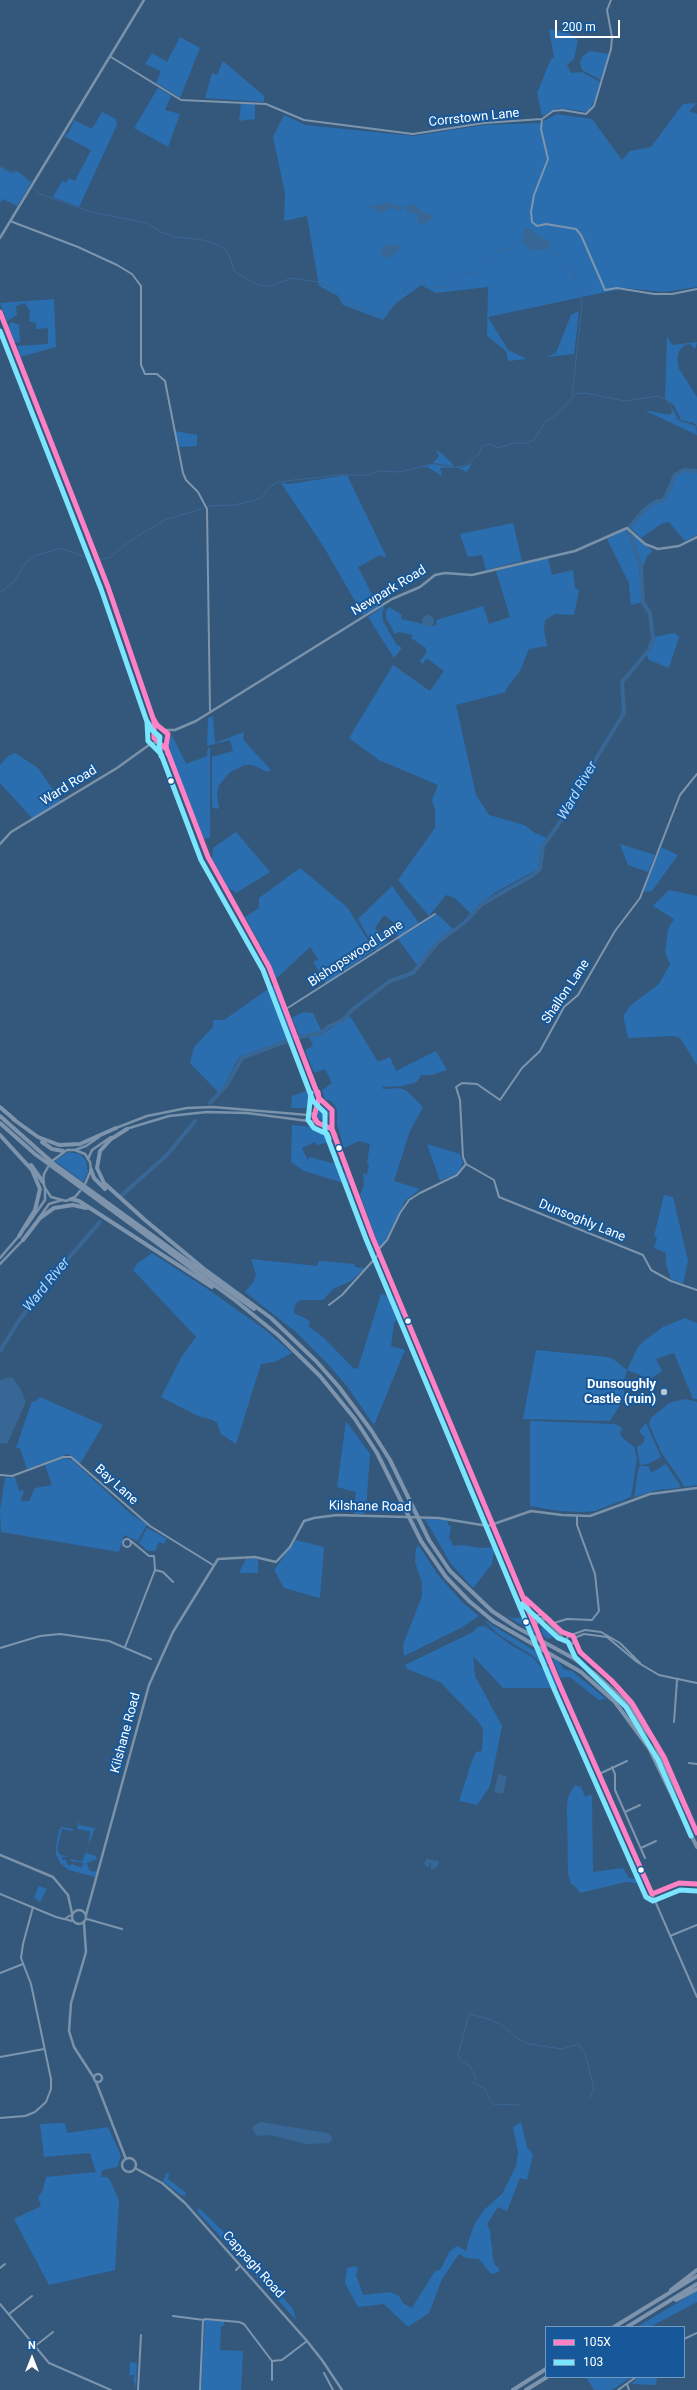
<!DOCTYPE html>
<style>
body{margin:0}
#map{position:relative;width:697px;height:2390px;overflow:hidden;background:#34587c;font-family:Roboto,sans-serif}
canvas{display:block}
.legend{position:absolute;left:545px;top:2326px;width:140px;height:52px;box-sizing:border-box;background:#16589a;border:1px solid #739bc2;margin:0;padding:5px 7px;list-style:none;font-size:12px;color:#fff}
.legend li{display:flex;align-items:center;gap:8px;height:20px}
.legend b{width:20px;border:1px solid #739bc2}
.north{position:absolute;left:12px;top:2338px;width:40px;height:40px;-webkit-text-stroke:3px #16589a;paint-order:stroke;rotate:0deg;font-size:11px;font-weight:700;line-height:16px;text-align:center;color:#fff}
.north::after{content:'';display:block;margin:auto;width:14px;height:18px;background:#fff;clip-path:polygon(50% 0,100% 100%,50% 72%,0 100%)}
.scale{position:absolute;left:555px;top:20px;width:65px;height:18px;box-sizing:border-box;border:2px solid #fff;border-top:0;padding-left:5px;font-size:12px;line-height:14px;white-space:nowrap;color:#fff;-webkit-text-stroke:3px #16589a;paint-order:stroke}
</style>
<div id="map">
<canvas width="697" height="2390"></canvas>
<ul class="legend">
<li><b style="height:5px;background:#ff80c5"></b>105X</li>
<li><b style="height:5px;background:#7ae5fd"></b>103</li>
</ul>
<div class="north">N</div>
<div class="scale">200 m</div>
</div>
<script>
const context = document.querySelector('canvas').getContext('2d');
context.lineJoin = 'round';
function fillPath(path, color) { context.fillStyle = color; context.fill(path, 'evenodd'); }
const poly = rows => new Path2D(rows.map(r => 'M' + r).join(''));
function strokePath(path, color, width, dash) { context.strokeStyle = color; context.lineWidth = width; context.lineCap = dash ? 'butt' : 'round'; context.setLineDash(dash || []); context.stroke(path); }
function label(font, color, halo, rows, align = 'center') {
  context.font = font + ' Roboto,sans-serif'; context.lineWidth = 4; context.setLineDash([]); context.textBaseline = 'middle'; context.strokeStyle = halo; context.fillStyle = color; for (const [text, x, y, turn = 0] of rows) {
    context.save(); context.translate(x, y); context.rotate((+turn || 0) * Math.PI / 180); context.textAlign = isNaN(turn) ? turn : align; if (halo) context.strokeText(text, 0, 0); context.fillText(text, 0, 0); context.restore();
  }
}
fillPath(poly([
 [549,29,569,33,578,40,574,59,567,65,571,73,582,72,600,82,595,100,588,112,558,108,542,116,537,93,551,59,554,58],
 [180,37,200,48,180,98,156,83,161,71,145,64,152,53,167,62],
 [590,51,609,54,601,80,582,70,580,62,583,56],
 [223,61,264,96,264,102,205,98,212,73,217,75],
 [158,88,171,96,165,110,180,114,168,147,134,128],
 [241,103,255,104,255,119,239,121],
 [697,103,689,111,697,114,697,287,664,292,625,288,488,317,508,350,527,359,508,361,506,351,487,336,488,287,436,293,421,285,395,304,383,320,343,305,338,296,319,286,307,216,284,221,285,193,273,137,284,115,305,125,414,136,484,125,540,123,557,114,592,119,622,160,630,151,651,147,683,104],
 [102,112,116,119,117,125,79,207,53,197,62,181,66,183,69,178,75,181,91,150,64,136,69,132,74,120,92,129],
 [0,167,11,173,18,172,31,183,17,206,3,199,0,203],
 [54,299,56,347,20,357,17,346,48,344,48,328,36,329,36,323,29,321,30,311,25,303,16,306,17,315,7,321,0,303],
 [579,311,574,354,547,357,556,353,571,315],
 [11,322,19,325,20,343,14,342,8,326],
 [667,336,672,345,697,342,695,349,690,344,685,345,679,351,677,359,679,369,697,397,697,426,694,423,681,420,674,405,665,399],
 [674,409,677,420,696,426,697,435,644,410,670,415],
 [175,431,197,435,197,446,179,447],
 [436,450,444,455,454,466,433,463,439,456],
 [472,463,467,472,456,467,440,468,442,476,427,467,420,468,433,464,458,467,462,468],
 [685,469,697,470,697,535,685,541,669,522,661,524,641,538,630,527,653,502,662,500,666,495,670,482,677,473],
 [347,475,386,556,384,557,380,555,358,567,378,606,363,615,322,544,281,483,290,484],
 [513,523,522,561,486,570,482,555,468,557,460,534],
 [625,529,627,529,639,566,642,602,631,605,629,583,607,539],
 [629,532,653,551,647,556,643,567],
 [548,558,552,575,573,570,575,588,579,590,574,615,555,614,545,620,544,631,547,646,529,649,520,671,506,689,506,692,456,705,476,795,489,815,524,825,535,833,547,838,540,852,538,869,496,892,481,903,471,914,455,898,446,895,429,916,398,880,435,828,435,810,432,800,438,785,379,760,349,738,393,665,430,691,444,671,429,660,426,659,423,664,420,661,426,653,426,648,411,638,413,635,399,632,395,634,386,618,386,611,389,607,402,615,401,619,432,626,437,625,436,620,483,606,489,624,510,617,496,571],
 [385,605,382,613,383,621,396,644,402,648,394,658,368,617],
 [674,633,679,637,669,668,649,660,647,655,654,637],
 [213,716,215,743,244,732,243,739,246,743,271,770,268,772,253,765,245,765,230,772,219,785,217,794,219,808,216,809,212,807,212,757,233,751,230,740,207,746,208,718],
 [172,735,186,764,207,756,208,748,210,748,210,838,203,839,178,776,168,743],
 [15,753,38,768,61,801,32,818,0,783,0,765,8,756],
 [236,832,270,872,236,893,228,888,212,858,213,848],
 [620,844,655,855,648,872,628,865],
 [661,847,678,855,652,891,643,892],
 [300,868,347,907,374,950,326,983,313,962,318,959,310,947,276,979,264,951,245,917,259,908,259,898],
 [392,886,419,923,399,936,395,933,400,927,384,915,375,928,388,941,376,951,358,919],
 [669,890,697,896,697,1065,680,1038,674,1036,628,1038,624,1020,624,1015,631,1005,659,984,670,964,665,952,668,929,674,919,653,906],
 [437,914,454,930,442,937,418,966,398,939],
 [274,985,294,1037,239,1057,223,1087,218,1092,190,1063,194,1047,213,1027,213,1020,224,1020],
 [303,1012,313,1013,322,1032,299,1035,292,1018],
 [350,1016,378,1062,390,1057,396,1071,436,1051,447,1070,432,1075,421,1075,417,1082,403,1086,382,1087,383,1089,400,1088,407,1091,423,1107,410,1131,394,1181,420,1189,405,1201,383,1244,379,1247,360,1195,364,1185,363,1173,367,1175,369,1164,367,1163,370,1144,359,1141,344,1148,337,1124,337,1109,332,1102,325,1099,322,1090,332,1083,325,1069,314,1073,305,1050,313,1046,309,1036,321,1035],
 [310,1090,312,1108,291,1108,292,1096],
 '317 1114a6 6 0 1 1 12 0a6 6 0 1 1-12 0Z',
 [292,1125,312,1127,322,1133,330,1142,317,1145,315,1142,302,1148,308,1160,310,1157,343,1166,342,1171,346,1174,350,1185,304,1171,291,1162],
 [427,1144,460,1154,463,1163,458,1173,440,1181],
 [68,1152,80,1154,86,1161,88,1172,83,1182,55,1161],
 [664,1195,673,1197,688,1261,683,1284,671,1279,666,1264,666,1253,654,1248,657,1237,654,1236],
 [152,1253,206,1288,264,1329,292,1353,274,1362,261,1364,236,1444,221,1434,217,1423,213,1420,198,1416,161,1397,182,1356,196,1337,133,1270,138,1263],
 [251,1259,317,1266,319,1261,354,1264,355,1267,365,1268,351,1281,333,1289,323,1300,301,1300,296,1303,294,1310,294,1313,310,1321,308,1326,324,1338,354,1369,358,1368,381,1294,394,1297,402,1314,394,1323,391,1346,405,1350,374,1425,347,1386,327,1363,296,1332,245,1292,254,1281,256,1275],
 [685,1318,697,1323,697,1399,693,1399,674,1353,656,1359,662,1371,650,1379,627,1370,623,1385,625,1397,610,1421,523,1419,536,1350,607,1357,613,1359,627,1370,638,1347,644,1341,663,1327],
 [40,1397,103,1425,80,1464,68,1454,27,1469,20,1448,16,1448,32,1401,35,1402],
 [685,1399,697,1402,697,1485,685,1487,661,1452,649,1424,651,1418,669,1403],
 [346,1421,370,1454,366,1509,363,1514,354,1514,356,1492,337,1487],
 [530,1421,615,1424,622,1428,620,1434,623,1438,634,1447,637,1458,631,1497,595,1511,583,1512,560,1511,530,1506],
 [646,1423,661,1457,648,1464,640,1465,637,1447,643,1443,645,1438,639,1431],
 [64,1458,72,1460,132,1515,147,1524,138,1541,124,1535,119,1552,1,1532,0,1511,5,1478,15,1477,19,1491,24,1490,21,1501,29,1501,35,1488,52,1485,45,1465],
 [666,1464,680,1485,679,1488,657,1490,634,1497,639,1466,649,1466,651,1473],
 [425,1519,447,1520,448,1525,451,1526,449,1540,451,1540,453,1546,463,1545,480,1548,495,1547,492,1564,473,1588,451,1564],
 [147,1528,167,1539,164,1544,159,1542,155,1551,148,1551,139,1543],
 [296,1540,324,1547,320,1598,284,1588,274,1570],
 [419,1546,438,1575,463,1603,479,1616,461,1628,404,1656,403,1645,422,1596,422,1583,415,1562,416,1548],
 [246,1559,258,1559,258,1573,239,1573],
 [500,1612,511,1618,527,1618,535,1633],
 [484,1620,545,1657,548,1664,541,1664,533,1656,498,1634],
 [541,1622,547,1626,556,1636,548,1639,545,1637,542,1634],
 [485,1626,511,1645,532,1657,542,1668,549,1666,558,1688,503,1688,473,1656,475,1676,502,1726,490,1786,477,1805,459,1801,473,1758,476,1752,482,1751,483,1729,478,1721,440,1682,407,1669,405,1665,473,1632,477,1627],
 [552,1658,560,1663,563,1669,572,1671,606,1699,599,1700,570,1677,561,1678],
 [575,1785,581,1787,585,1797,591,1794,592,1797,593,1872,623,1868,629,1878,633,1879,636,1878,639,1871,643,1880,641,1883,626,1882,580,1893,576,1887,571,1884,568,1873,567,1808,568,1797],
 [79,1819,79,1825,95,1828,86,1853,96,1856,97,1859,87,1863,89,1870,94,1872,97,1870,95,1877,69,1870,61,1864,56,1855,56,1846,59,1830,62,1827,73,1829,73,1831,62,1829,57,1849,60,1855,69,1856,62,1857,62,1860,66,1860,68,1866,72,1864,82,1868,83,1863,71,1861,71,1859,82,1862,89,1844,90,1831,77,1829],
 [39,1886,47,1889,40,1902,34,1897],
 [521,2122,527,2147,533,2155,527,2180,520,2178,507,2211,498,2207,487,2224,490,2231,493,2259,495,2265,499,2268,499,2272,491,2274,479,2259,466,2258,459,2254,442,2279,429,2313,408,2327,384,2304,358,2307,345,2283,347,2268,355,2266,358,2269,356,2275,363,2295,390,2292,399,2296,403,2303,412,2308,435,2271,440,2270,450,2251,457,2246,467,2251,467,2245,475,2223,485,2209,502,2194,516,2166,518,2153,513,2127],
 [65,2123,67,2133,108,2127,121,2156,117,2167,103,2170,101,2174,102,2177,107,2177,111,2182,119,2201,115,2270,49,2285,14,2219,41,2206,38,2197,43,2190,46,2177,96,2172,90,2153,44,2157,40,2124],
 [167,2173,169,2173,168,2179,186,2193,185,2196,181,2195,163,2181],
 [199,2208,234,2242,293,2309,296,2320,197,2211],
 [697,2291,697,2302,650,2327,637,2327],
 [207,2320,224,2321,224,2326,221,2326,220,2350,243,2351,241,2390,201,2390,205,2321],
 [130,2362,137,2363,136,2387,133,2379,135,2375,130,2375,129,2380],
 [586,2377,631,2377,612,2390,594,2390],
 [638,2377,657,2377,656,2385,632,2384]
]), '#2a6eaf');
fillPath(poly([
 [386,203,404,207,400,210,391,208,382,213,368,207],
 [409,204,413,204,423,212,434,215,435,217,420,226,416,214,406,212,405,207],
 [529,228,541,238,550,241,552,248,531,251,523,242,524,229],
 [396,244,401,247,398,252,386,258,381,255,381,249,387,245],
 '422 621a6 6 0 1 1 12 0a6 6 0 1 1-12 0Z',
 [12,1377,21,1390,26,1402,7,1444,0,1443,0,1380],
 [498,1774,507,1776,503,1794,494,1792],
 [426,1859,439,1861,438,1866,431,1870,431,1862,428,1868,424,1864],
 [261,2122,328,2133,332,2137,331,2141,329,2143,306,2144,271,2135,257,2136,252,2129,254,2125]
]), '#396795');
strokePath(poly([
 [0,166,10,171,18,172,32,182],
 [33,188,40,194,91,212,147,223,161,232,176,237,203,240,215,244,225,249,229,255,235,272,258,285,270,286,292,278,318,282,335,291,349,304,380,315,401,299,403,291,414,284,422,281,430,287,437,288,452,285,461,275,474,272,489,262,495,252,514,247,523,242],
 [552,248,575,272,574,280,580,295,582,305,572,396],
 [208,506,234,505,256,500,262,497,269,488,277,482,338,475,368,475,379,471,400,472,431,464,449,467,464,466,479,454,482,446,490,444,498,448,513,443,527,443,534,440,546,421,553,417,576,394,585,393,625,401,658,396,667,400,678,420,697,427],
 [0,593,15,580,23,566,34,556,61,548,87,558,95,560,109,558,131,540,165,520,204,508],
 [501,1539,503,1536],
 [495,1545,498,1541],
 [518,2105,492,2104,485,2089,473,2083,476,2079,470,2066,460,2060,458,2055,469,2014,486,2018,502,2025,517,2038,529,2044,562,2049,578,2044,585,2053,594,2089,590,2098]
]), '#396795', 1);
strokePath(poly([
 [300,1037,322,1033,328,1027,343,1020,353,1009,390,981,413,973,437,943,465,922,482,904,533,875,540,869,543,846,568,811,580,785,624,713,622,682,649,650,653,639,650,613,643,603,641,567,628,529,644,510,657,501,662,501,665,498,675,475,684,470,697,471],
 [210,1103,226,1086,242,1058,293,1039],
 [122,1195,168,1154,195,1121],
 [0,1351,18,1322,51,1278,100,1222]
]), '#396795', 4);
strokePath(poly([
 [539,1634,549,1658]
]), '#527190', 2.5, [2.5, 1]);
strokePath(poly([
 [111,57,181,100,266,104,304,120,413,134,484,123,542,119,541,129,548,159,534,195,531,212,532,222,537,226,546,224,576,229,581,235,605,290,617,288,654,294,672,294,697,289],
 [542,119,553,111,562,110,586,114,594,106,611,49,612,37,607,10,611,0],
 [10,221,78,247,117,265,132,274,141,286,141,365,145,374,157,374,165,381,183,473,186,480,198,492,207,509,210,711],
 [697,774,680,795,640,898,615,931,578,995,564,1007,540,1051,522,1068,500,1100,477,1084,462,1083,456,1087,460,1100,463,1157,466,1164,494,1180,499,1197,643,1255,651,1270,671,1281,697,1290],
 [286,1009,435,914],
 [378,1250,387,1240,400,1213,409,1200,420,1193,457,1175,466,1164],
 [329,1305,342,1295,379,1254],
 [0,1475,12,1476,63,1457,71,1457,150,1526,213,1565],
 '123 1543a4 4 0 1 1 8 0a4 4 0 1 1-8 0Z',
 [155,1570,163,1572,173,1582],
 [554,1623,567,1619,592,1620,599,1611,595,1574,577,1525,577,1516],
 [571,1635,585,1630,601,1632,620,1643,640,1663],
 [574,1638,584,1634,607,1637,637,1662,659,1675,697,1683],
 [125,1647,155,1570,154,1556,149,1556,131,1541],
 [0,1648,40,1636,60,1634,109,1641,151,1659],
 [674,1722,677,1680],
 [689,1763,697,1764],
 [612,1767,615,1774,615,1790,645,1858],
 [599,1774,627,1761],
 [625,1812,640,1805],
 [641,1848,656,1841],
 [0,1894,56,1917,72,1921],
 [652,1894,697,1997],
 [66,1918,71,1915],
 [87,1919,122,1929],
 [28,1926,33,1907],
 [670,1936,697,1925],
 [0,1973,23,1964],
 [0,2057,44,2049],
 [0,2118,25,2116,35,2112,46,2102,51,2089,51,2079,31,1984,21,1958,23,1944,33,1907],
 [0,2268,5,2264],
 [236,2270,240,2266],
 [0,2304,49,2363,111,2390],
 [9,2314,32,2296],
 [173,2316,204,2320],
 [684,2339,697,2333],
 [34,2347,53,2332],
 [272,2361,272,2380],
 [324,2373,333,2390],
 [627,2384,629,2390],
 [138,2390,141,2335],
 [200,2390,203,2321,205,2319,239,2322,244,2324,272,2361,282,2360,307,2341],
 [618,2390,636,2377]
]), '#7e95ae', 2);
strokePath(poly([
 [0,238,144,0],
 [0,312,108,587,154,721,154,738,167,750],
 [155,722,168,734,166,746,170,761,208,857,257,943,279,992,318,1092,319,1098,314,1113,315,1120,332,1129],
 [166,730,175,730,196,721,392,599,420,587,435,575,445,573,472,575,575,551,627,528,645,544,658,549,679,546,697,537],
 [0,844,11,832,117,768,149,745,157,742],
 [319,1098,332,1110,332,1129,372,1236,539,1634],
 [116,1128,147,1116,187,1108,213,1107,308,1115,314,1113],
 [126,1129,169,1116,207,1112,247,1113,316,1122],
 [75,1150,86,1146,99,1137],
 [88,1159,92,1150,111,1137],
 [52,1161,67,1150,75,1150,85,1154,90,1162,91,1170,85,1184],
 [48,1167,44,1174,43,1182,45,1188,51,1197,66,1201,75,1197,80,1191],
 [39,1218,49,1204,62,1200],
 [26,1227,45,1200,45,1188],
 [0,1258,19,1236],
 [0,1264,23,1240],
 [525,1598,550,1619,562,1632,573,1636,575,1640,572,1644,565,1641,569,1635],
 [532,1617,545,1619,565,1640],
 [532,1617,542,1614],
 [535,1626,538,1621,544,1620],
 [549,1658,651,1894],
 [0,1855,53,1877,68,1895,72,1913],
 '72 1917a7 7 0 1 1 14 0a7 7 0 1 1-14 0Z',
 [86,1915,149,1685,173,1632,218,1559,255,1557,276,1562,290,1547,304,1521,314,1518,337,1515,439,1518,488,1526,531,1511,562,1515,590,1516,650,1494,697,1488],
 [84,1923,86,1952,71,2003,69,2031,74,2047,94,2078],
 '94 2078a4 4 0 1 1 8 0a4 4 0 1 1-8 0Z',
 [96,2082,126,2159],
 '122 2165a7 7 0 1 1 14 0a7 7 0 1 1-14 0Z',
 [135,2168,162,2183,185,2203,307,2341,322,2360,342,2390]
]), '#7a92aa', 2.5);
strokePath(poly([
 [0,1107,15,1120],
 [0,1116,54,1164,254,1309],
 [13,1119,38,1137,59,1145,80,1144,116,1128],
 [0,1123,35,1154,236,1301,278,1335,320,1376,355,1419,377,1453,421,1541,446,1577,469,1601,493,1621,581,1672,615,1702,649,1748,697,1847],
 [127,1129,111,1139,100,1151,97,1168,104,1183,145,1220,203,1268,271,1318,316,1361,339,1387,371,1430,390,1460,429,1540,450,1571,492,1611,516,1627,573,1658,595,1674,621,1698,653,1740,697,1833],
 [0,1135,32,1170,40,1189,35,1210,19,1236],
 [42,1142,52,1149,63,1151],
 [31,1165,43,1182],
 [91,1170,94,1178,105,1189],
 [71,1199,79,1201,212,1287],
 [23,1240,40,1218,54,1208,73,1205,86,1208],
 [575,1640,580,1652,619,1688,644,1722],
 [652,1894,679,1883,697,1884],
 [671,2290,697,2270],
 [676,2300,697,2289],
 [614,2327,697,2276],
 [627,2327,697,2284],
 [513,2390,546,2369],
 [526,2390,547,2377]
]), '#7e94ac', 4);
strokePath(poly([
 [0,312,108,587,154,721,154,738,167,750,208,857,269,967,319,1098,332,1110,332,1129,372,1236,561,1688,652,1894],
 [153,718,157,725,168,734,166,746,168,754],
 [318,1092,319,1098,314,1117,318,1123,332,1129,335,1136],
 [526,1599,562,1632,573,1636,580,1652,611,1680,632,1703,664,1757,697,1833],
 [652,1894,679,1883,697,1884]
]), '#ff80c5', 5);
strokePath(poly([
 [0,331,101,589,147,722,148,741,161,754,201,860,263,970,313,1101,325,1113,325,1131,366,1239,555,1691,646,1897,653,1901,680,1890,697,1891],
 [147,721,152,730,160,737,159,746,161,756],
 [311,1093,308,1120,314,1128,327,1134,329,1139],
 [522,1604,558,1638,568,1642,575,1657,626,1707,658,1760,691,1836]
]), '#7ae5fd', 5);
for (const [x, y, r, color] of [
 [171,781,3.5,"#fff"],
 [339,1148,3.5,"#fff"],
 [408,1321,3.5,"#fff"],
 [664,1392,4,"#b8c5d1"],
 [526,1622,3.5,"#fff"],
 [641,1870,3.5,"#fff"]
]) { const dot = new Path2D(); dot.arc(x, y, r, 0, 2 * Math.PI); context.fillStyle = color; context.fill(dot); strokePath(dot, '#16589a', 1.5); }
label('13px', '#fff', '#16589a', [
 ["Corrstown Lane",474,118,-6],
 ["Newpark Road",389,591,-31],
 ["Ward Road",69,786,-32],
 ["Bishopswood Lane",356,954,-33],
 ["Shallon Lane",566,992,-56],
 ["Dunsoghly Lane",582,1221,22],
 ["Bay Lane",116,1485,42],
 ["Kilshane Road",370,1507,1],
 ["Kilshane Road",126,1733,-75],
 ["Cappagh Road",253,2265,48]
]);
label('bold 13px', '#fff', '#16589a', [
 ["Dunsoughly",656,1385],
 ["Castle (ruin)",656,1400]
], 'right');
label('italic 14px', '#b7d9f9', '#16589a', [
 ["Ward River",578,791,-60],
 ["Ward River",47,1285,-51]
]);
</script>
